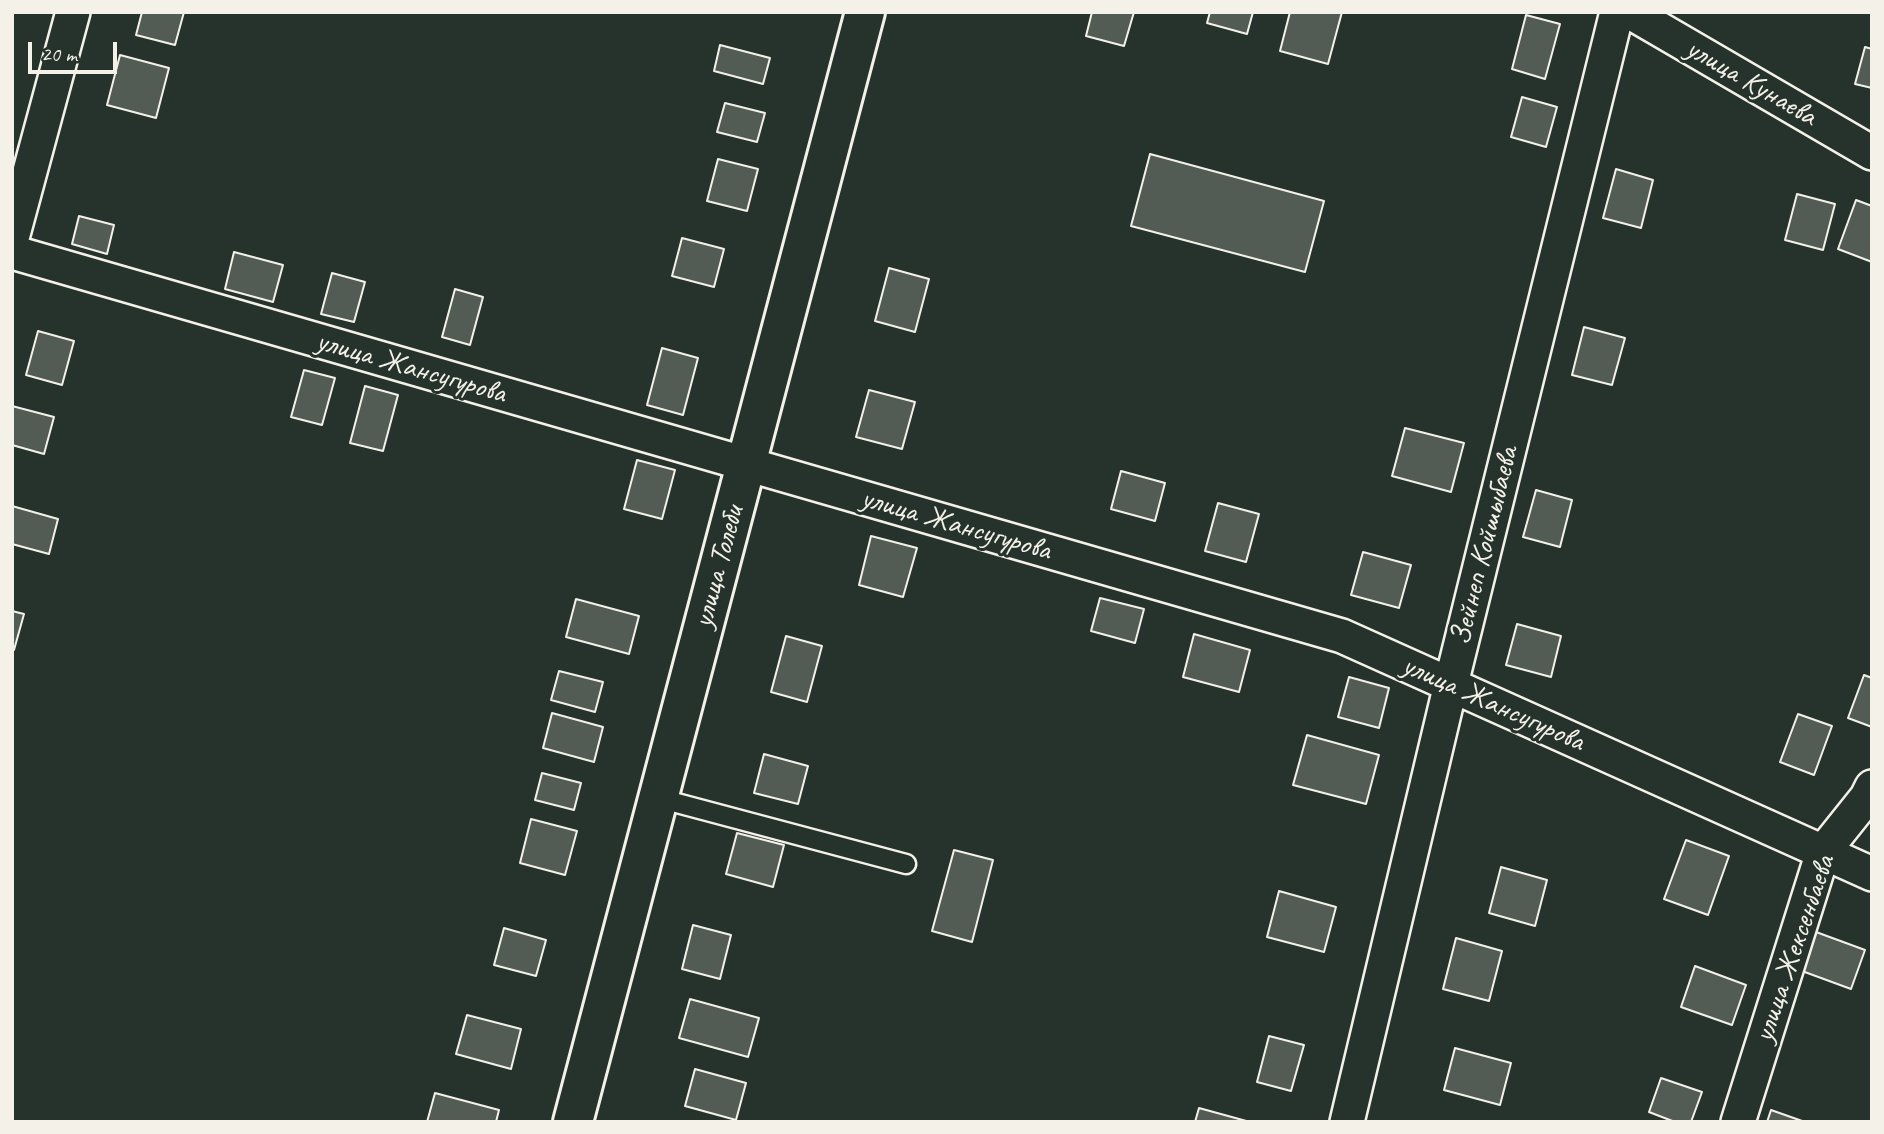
<!DOCTYPE html>
<meta charset="utf-8">
<style>
body{margin:0}
#map{position:relative;width:1884px;height:1134px;overflow:hidden;background:#26332d;font-family:Caveat,sans-serif}
canvas{display:block}
.frame{position:absolute;inset:0;border:14px solid #f4f1e8;pointer-events:none}
.scale{position:absolute;left:28px;top:42px;width:89px;height:32px;box-sizing:border-box;border:4px solid #f4f1e8;border-top:0;padding-left:9px;font-size:21px;line-height:24px;white-space:nowrap;color:#f4f1e8;-webkit-text-stroke:5px #26332d;paint-order:stroke}
</style>
<div id="map">
<canvas width="1884" height="1134"></canvas>
<div class="frame"></div>
<div class="scale">20 m</div>
</div>
<script>
const context = document.querySelector('canvas').getContext('2d');
context.lineJoin = 'round';
function fillPath(path, color) { context.fillStyle = color; context.fill(path, 'evenodd'); }
const poly = rows => new Path2D(rows.map(r => 'M' + r).join(''));
function strokePath(path, color, width, dash) { context.strokeStyle = color; context.lineWidth = width; context.lineCap = dash ? 'butt' : 'round'; context.setLineDash(dash || []); context.stroke(path); }
function label(font, color, halo, rows, align = 'center') {
  context.font = font + ' Caveat,sans-serif'; context.lineWidth = 6; context.setLineDash([]); context.textBaseline = 'middle'; context.strokeStyle = halo; context.fillStyle = color; for (const [text, x, y, turn = 0] of rows) {
    context.save(); context.translate(x, y); context.rotate((+turn || 0) * Math.PI / 180); context.textAlign = isNaN(turn) ? turn : align; if (halo) context.strokeText(text, 0, 0); context.fillText(text, 0, 0); context.restore();
  }
}
const building = poly([
 [142,12,184,12,175,45,136,35,142,12],
 [1092,12,1134,12,1124,46,1086,36,1092,12],
 [1210,12,1253,12,1247,34,1207,23,1210,12],
 [1290,12,1342,12,1328,64,1280,51,1290,12],
 [1526,15,1560,24,1545,79,1512,69,1526,15],
 [720,45,770,58,763,84,714,71,720,45],
 [1865,47,1872,49,1872,88,1855,84,1865,47],
 [120,55,169,68,156,118,107,105,120,55],
 [1522,97,1557,107,1546,147,1511,137,1522,97],
 [725,103,765,113,757,142,717,132,725,103],
 [1150,154,1324,201,1305,272,1131,226,1150,154],
 [718,159,758,169,747,211,707,201,718,159],
 [1616,169,1653,180,1641,228,1603,218,1616,169],
 [1797,194,1835,204,1823,250,1785,240,1797,194],
 [1856,200,1872,206,1872,262,1838,249,1856,200],
 [79,216,114,225,107,254,72,244,79,216],
 [682,238,724,249,714,287,672,276,682,238],
 [234,252,283,265,273,302,225,289,234,252],
 [889,268,929,279,915,332,875,321,889,268],
 [332,273,365,282,354,322,321,314,332,273],
 [455,289,483,297,470,345,442,337,455,289],
 [1584,327,1625,338,1612,385,1572,375,1584,327],
 [38,331,74,341,62,385,26,375,38,331],
 [662,348,698,358,683,415,647,405,662,348],
 [304,370,335,378,322,425,291,417,304,370],
 [365,386,398,395,383,451,350,443,365,386],
 [869,390,915,402,902,449,856,437,869,390],
 [12,406,54,417,44,454,12,445,12,406],
 [1405,428,1464,443,1451,492,1392,476,1405,428],
 [637,460,675,470,662,519,624,509,637,460],
 [1121,471,1165,483,1155,521,1111,509,1121,471],
 [1536,490,1572,500,1560,547,1523,537,1536,490],
 [1218,503,1259,514,1246,562,1205,551,1218,503],
 [12,506,58,519,49,554,12,544,12,506],
 [871,536,917,548,903,597,859,585,871,536],
 [1363,552,1411,565,1399,608,1351,595,1363,552],
 [1100,598,1144,609,1135,643,1091,631,1100,598],
 [576,599,639,616,629,654,566,637,576,599],
 [12,611,24,614,14,650,12,650,12,611],
 [1517,624,1561,636,1551,677,1506,665,1517,624],
 [1194,634,1250,650,1239,692,1183,677,1194,634],
 [786,636,822,646,807,702,771,692,786,636],
 [559,671,603,682,595,712,551,700,559,671],
 [1864,675,1872,678,1872,727,1848,718,1864,675],
 [1349,677,1389,688,1379,728,1338,717,1349,677],
 [552,713,603,727,594,762,543,748,552,713],
 [1798,714,1832,726,1814,775,1780,762,1798,714],
 [1307,735,1379,755,1366,804,1293,785,1307,735],
 [764,754,808,766,798,804,754,793,764,754],
 [542,773,581,783,574,810,535,800,542,773],
 [531,819,577,831,565,875,520,863,531,819],
 [737,833,784,845,773,887,726,874,737,833],
 [1686,840,1729,856,1708,915,1664,899,1686,840],
 [954,850,993,860,972,942,932,931,954,850],
 [1501,867,1547,880,1535,926,1489,913,1501,867],
 [1279,891,1336,907,1324,952,1267,937,1279,891],
 [693,925,731,935,720,979,682,969,693,925],
 [504,928,546,940,536,976,494,965,504,928],
 [1816,932,1865,950,1851,989,1802,971,1816,932],
 [1456,938,1502,951,1489,1001,1443,989,1456,938],
 [1695,966,1746,985,1732,1025,1681,1007,1695,966],
 [690,999,759,1018,748,1057,679,1038,690,999],
 [467,1015,521,1029,511,1069,456,1054,467,1015],
 [1269,1036,1304,1045,1291,1091,1257,1082,1269,1036],
 [1455,1048,1511,1063,1500,1105,1444,1090,1455,1048],
 [695,1069,746,1083,736,1120,685,1106,695,1069],
 [1661,1078,1702,1092,1691,1122,1675,1122,1649,1112,1661,1078],
 [435,1093,499,1110,496,1122,427,1122,435,1093],
 [1199,1108,1250,1122,1195,1122,1199,1108],
 [1771,1110,1805,1122,1767,1122,1771,1110]
]);
fillPath(building, '#525c55');
strokePath(building, '#f4f1e8', 2);
const service = poly([
 [658,798,906,864]
]);
const minor = poly([
 [1630,12,1872,153],
 [12,238,73,12],
 [12,252,1342,636,1872,874],
 [1347,1122,1451,684,1617,12],
 [1738,1122,1823,852,1867,797,1872,787]
]);
const tertiary = poly([
 [573,1122,865,12]
]);
strokePath(service, '#f4f1e8', 23);
strokePath(minor, '#f4f1e8', 38);
strokePath(tertiary, '#f4f1e8', 44);
strokePath(service, '#26332d', 18);
strokePath(minor, '#26332d', 33);
strokePath(tertiary, '#26332d', 38);
label('30px', '#f4f1e8', '#26332d', [
 ["улица Кунаева",1751,83,30],
 ["улица Жансугурова",411,368,16],
 ["улица Жансугурова",956,525,16],
 ["Зейнеп Койшыбаева",1485,546,-76],
 ["улица Толеби",719,567,-75],
 ["улица Жансугурова",1493,704,24],
 ["улица Жексенбаева",1795,949,-71]
]);
</script>
